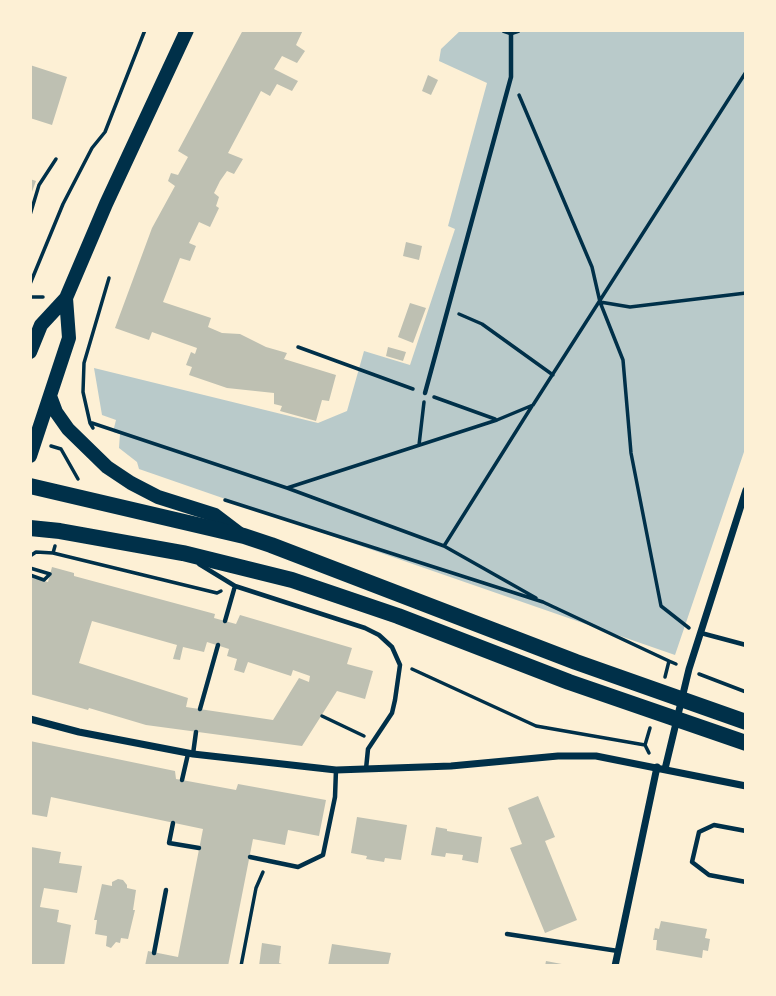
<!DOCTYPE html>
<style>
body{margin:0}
#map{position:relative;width:776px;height:996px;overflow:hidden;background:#fdf0d5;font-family:"PT Serif",serif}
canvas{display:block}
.frame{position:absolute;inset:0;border:32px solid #fdf0d5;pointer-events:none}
</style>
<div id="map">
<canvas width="776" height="996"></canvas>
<div class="frame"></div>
</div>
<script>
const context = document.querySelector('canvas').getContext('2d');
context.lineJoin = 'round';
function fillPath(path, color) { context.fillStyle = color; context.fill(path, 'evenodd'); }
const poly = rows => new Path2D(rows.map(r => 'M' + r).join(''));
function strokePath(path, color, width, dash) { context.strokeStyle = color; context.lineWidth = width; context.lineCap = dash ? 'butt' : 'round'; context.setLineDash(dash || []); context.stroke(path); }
fillPath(poly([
 [461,30,746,30,746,446,675,655,139,469,137,462,119,448,120,434,113,432,116,420,102,415,94,368,318,423,347,411,364,351,410,365,455,229,448,226,487,83,439,61,441,49]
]), '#b9caca');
fillPath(poly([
 [243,30,303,30,296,45,305,51,297,63,282,56,274,69,298,81,292,91,277,84,270,96,261,91,228,153,243,159,234,174,227,171,220,181,214,193,219,197,216,206,219,208,210,227,199,222,189,243,196,246,190,261,180,258,163,302,211,318,208,327,222,333,240,334,266,347,287,353,284,359,336,375,329,401,322,400,316,421,280,411,282,406,274,404,274,393,227,388,189,375,192,367,186,365,191,352,195,354,197,348,152,332,149,340,115,328,152,228,175,186,168,181,171,173,178,175,188,157,178,151],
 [30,65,67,77,52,125,30,118],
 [428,75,438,80,431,95,422,91],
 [30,179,36,181,30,197],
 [406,242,422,246,419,260,403,256],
 [410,303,426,308,413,343,398,337],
 [388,347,406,352,403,361,386,356],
 [52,567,74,573,74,576,215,614,214,618,236,624,240,615,352,648,347,664,373,671,365,699,337,691,302,746,146,725,89,708,88,710,30,694,30,577,48,582],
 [92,621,177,645,173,659,180,660,183,647,204,652,207,642,229,649,227,656,237,659,234,670,244,673,248,662,291,676,293,670,310,676,309,682,299,678,273,720,186,707,188,698,79,663],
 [30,741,175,771,176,779,182,780,236,790,238,784,326,800,319,836,288,830,285,845,253,839,228,966,145,966,148,951,178,957,203,829,51,797,47,817,30,814],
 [538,796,555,837,545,841,577,920,545,933,510,848,522,844,508,808],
 [357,817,407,825,401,860,385,858,384,862,366,859,367,856,351,853],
 [436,827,447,829,447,831,482,837,478,863,462,860,463,855,446,853,445,857,431,855],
 [31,847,61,852,59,863,82,866,77,893,44,888,40,907,59,910,57,922,71,925,64,966,30,966],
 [118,879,123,880,127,885,127,888,136,890,133,910,135,910,128,939,121,938,120,943,116,942,111,948,106,946,107,936,95,934,97,920,94,920,102,884,112,886,112,882],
 [661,921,707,929,705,938,710,939,708,951,703,950,702,958,656,950,657,940,653,940,655,928,659,929],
 [262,943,281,946,279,963,288,966,259,966],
 [332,944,391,953,388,966,328,966],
 [546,961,567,965,567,966,545,966]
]), '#bec0b2');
strokePath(poly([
 [519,95,592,267,600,302,623,360,631,453,661,606,689,628],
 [30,215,39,185,56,159],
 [30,284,63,204,92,148,105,132,145,30],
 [30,297,43,297],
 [600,302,630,307,746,293],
 [459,314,482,324,553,375],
 [298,347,413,389],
 [434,397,495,419],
 [92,423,287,488,444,546,536,598],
 [93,428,90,423,83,392,84,363,109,278],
 [419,445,424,402],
 [51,446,61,449,78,479],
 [287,488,497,420,533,405,746,72],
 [225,500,543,602],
 [444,546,532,406],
 [53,553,217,593,221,591],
 [30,556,36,552,53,553,55,546],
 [30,568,50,574],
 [30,575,44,580,50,574],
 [543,602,669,661],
 [412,669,536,726,645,745],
 [699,674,746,692],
 [665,677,669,661,676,664],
 [322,716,364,736],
 [649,753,645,745,650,728],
 [241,966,256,888,263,872]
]), '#003049', 3.5);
strokePath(poly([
 [425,393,511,77,511,32],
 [199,564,235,586,365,628,379,635,392,647,400,665,395,700,392,713,368,749,366,769],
 [225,621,235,586],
 [701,633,746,645],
 [200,709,218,645],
 [193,754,196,732],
 [182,780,188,754],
 [173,823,169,843,199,848],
 [746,831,714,825,699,832,692,862,709,875,746,882],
 [250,857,298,867,323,855,335,797,336,770],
 [507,934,618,951],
 [154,953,166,890]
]), '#003049', 4.5);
strokePath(poly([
 [505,30,511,32,517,30],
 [30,719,79,732,193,754,336,770,451,766,558,756,596,756,746,786],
 [665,769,689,669,746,490],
 [615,966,657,767]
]), '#003049', 7);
strokePath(poly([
 [30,352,41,325,66,298,106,204,187,30],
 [50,396,56,412,68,429,107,467,131,483,158,497,215,515,240,534],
 [30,456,69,338,66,298]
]), '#003049', 14);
strokePath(poly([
 [30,486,244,536,271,545,576,662,746,722],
 [30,528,60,531,183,553,292,580,398,616,569,682,746,743]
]), '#003049', 16);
</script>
